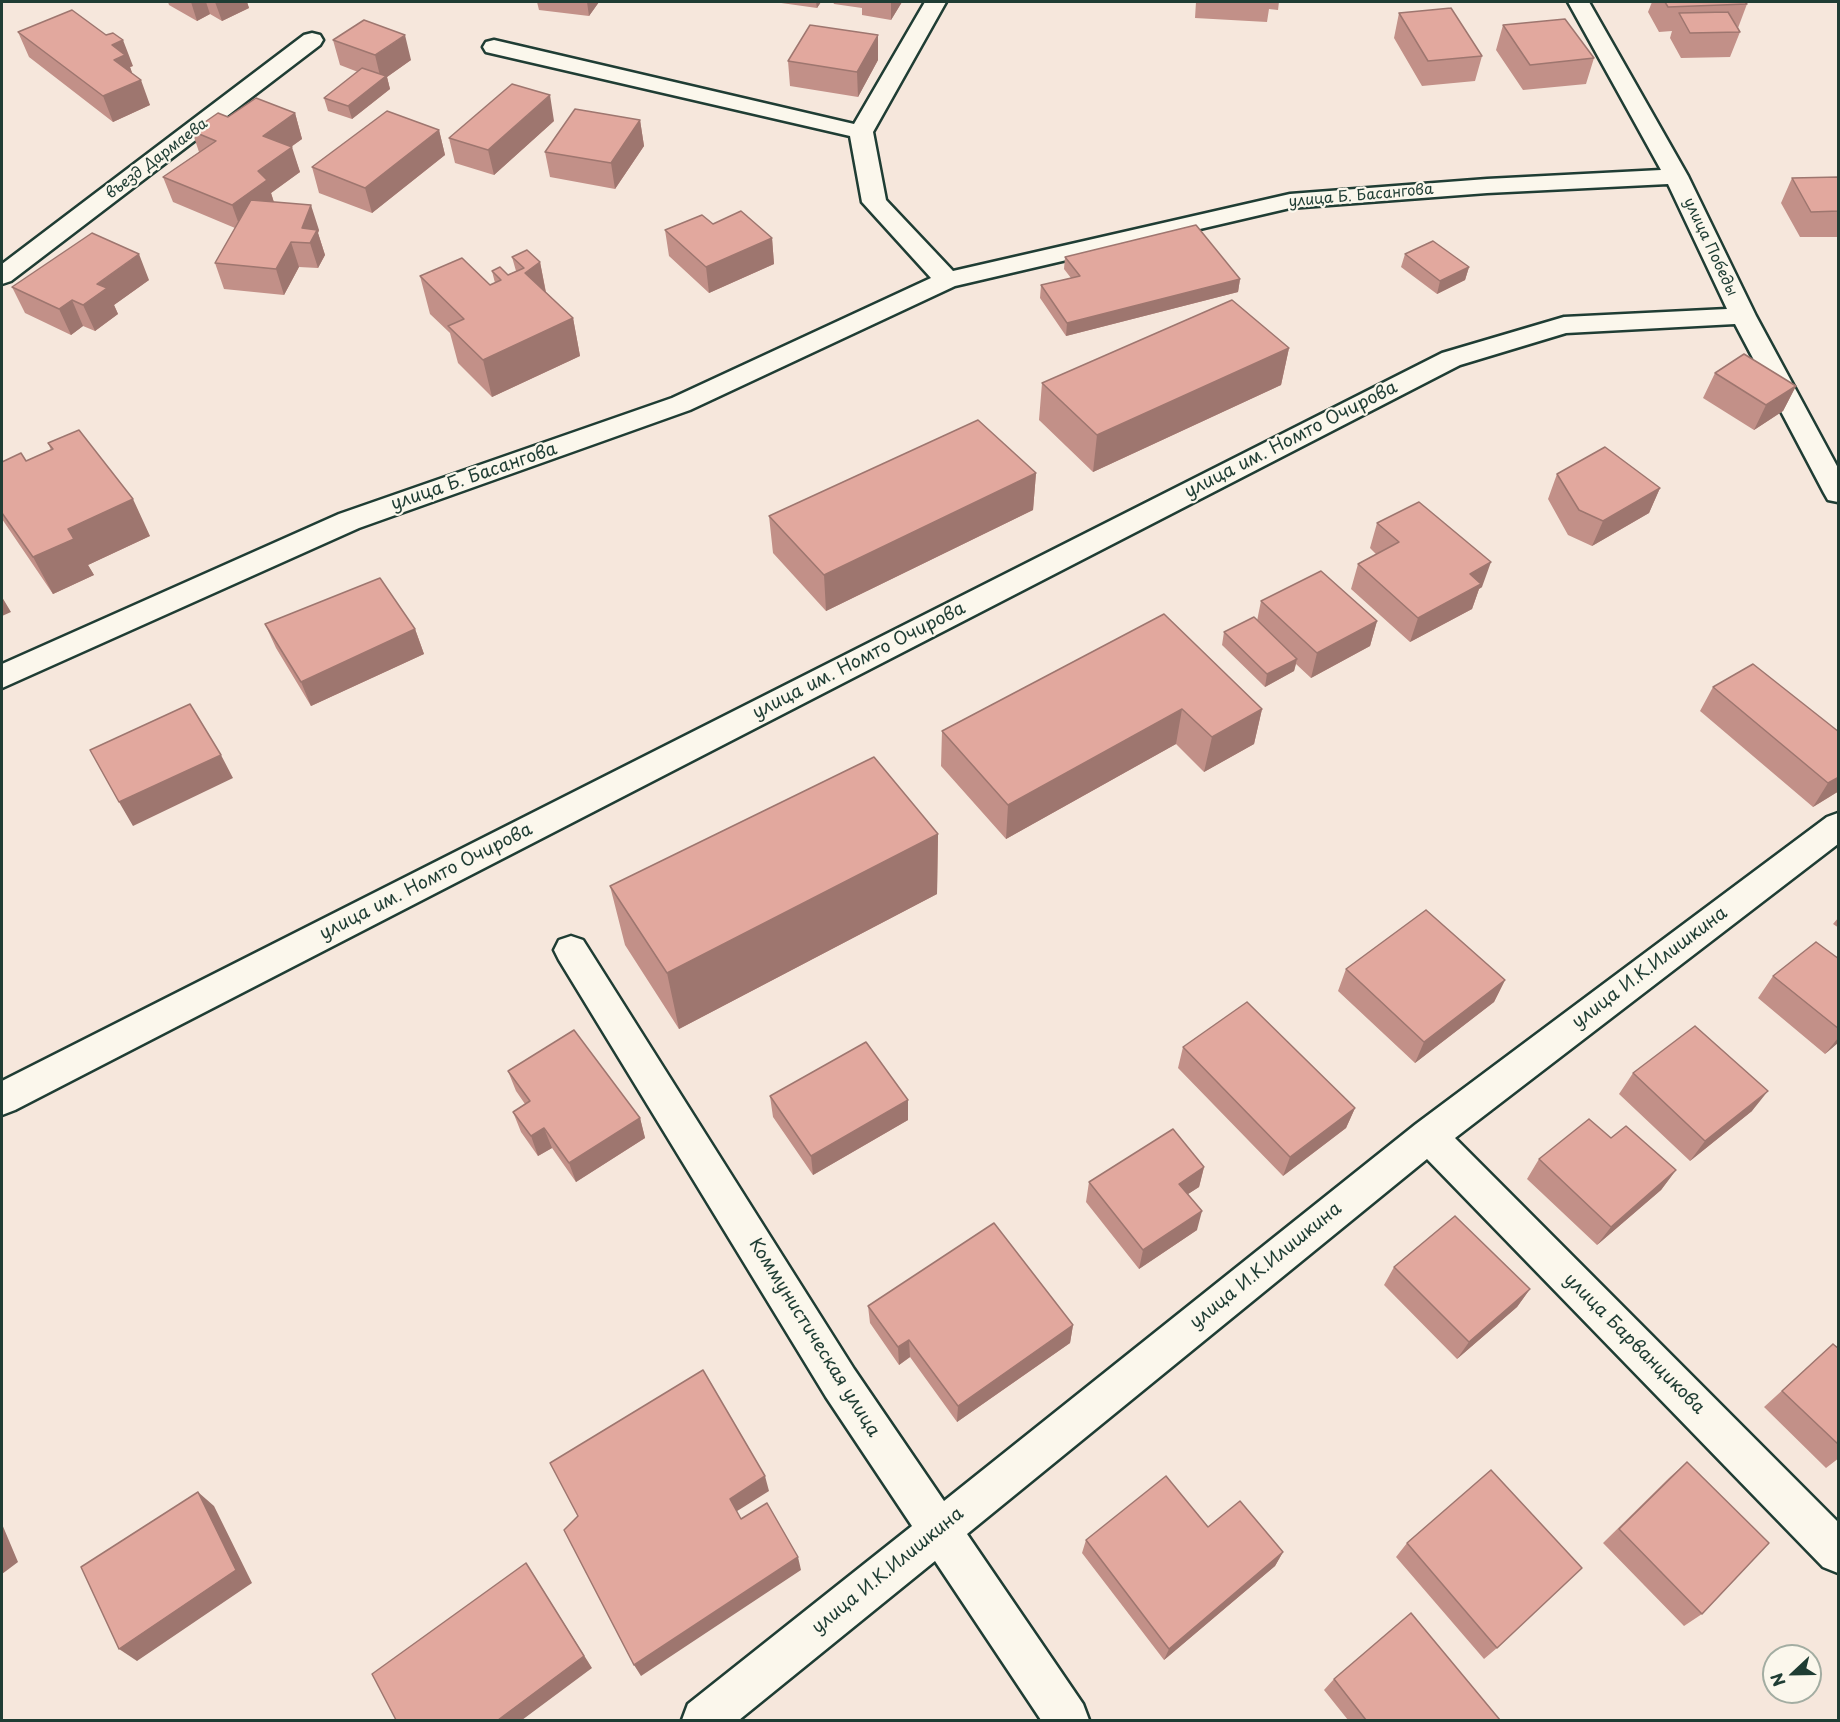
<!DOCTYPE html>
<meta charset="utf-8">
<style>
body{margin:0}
#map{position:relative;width:1840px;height:1722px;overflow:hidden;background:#f6e7dc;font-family:"Playpen Sans",sans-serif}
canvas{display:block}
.frame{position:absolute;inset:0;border:3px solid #1f3d34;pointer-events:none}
.north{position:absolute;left:1762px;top:1644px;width:60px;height:60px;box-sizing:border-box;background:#fbf7ec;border:2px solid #a3ada2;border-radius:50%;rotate:248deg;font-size:16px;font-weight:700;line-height:24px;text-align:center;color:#1f3d34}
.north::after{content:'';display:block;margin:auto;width:21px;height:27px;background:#1f3d34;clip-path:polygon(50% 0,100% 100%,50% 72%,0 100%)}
</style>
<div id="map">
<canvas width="1840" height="1722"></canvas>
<div class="frame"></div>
<div class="north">N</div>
</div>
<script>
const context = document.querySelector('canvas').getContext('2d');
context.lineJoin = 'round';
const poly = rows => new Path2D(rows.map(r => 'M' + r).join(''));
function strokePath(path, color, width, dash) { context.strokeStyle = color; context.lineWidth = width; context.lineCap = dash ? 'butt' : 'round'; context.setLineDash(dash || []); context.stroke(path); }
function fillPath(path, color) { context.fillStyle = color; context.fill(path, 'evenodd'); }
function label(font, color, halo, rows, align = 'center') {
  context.font = font + ' "Playpen Sans",sans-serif'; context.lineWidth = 4.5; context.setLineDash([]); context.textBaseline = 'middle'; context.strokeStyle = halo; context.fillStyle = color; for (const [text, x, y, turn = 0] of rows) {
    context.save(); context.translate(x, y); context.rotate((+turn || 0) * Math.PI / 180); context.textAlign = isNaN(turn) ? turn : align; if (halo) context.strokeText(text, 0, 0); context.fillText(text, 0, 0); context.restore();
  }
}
const minor = poly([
 [925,2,946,2,873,132,886,200,953,271,1290,194,1487,179,1661,170,1568,2,1589,2,1688,176,1756,316,1838,468,1838,502,1828,500,1824,493,1735,324,1566,333,1460,365,15,1110,2,1115,2,1081,1442,353,1564,317,1727,309,1668,184,1487,193,1290,208,955,286,690,410,359,528,2,688,2,664,339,514,672,398,931,278,862,202,850,136,486,52,483,47,486,42,494,40,854,124,925,2],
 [312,33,320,35,323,40,320,45,11,281,2,284,2,264,304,35,312,33],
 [1838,813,1838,844,1455,1138,1838,1522,1838,1573,1823,1567,1427,1159,967,1534,1083,1704,1089,1720,1041,1720,935,1561,739,1720,682,1720,688,1704,912,1526,826,1397,559,960,554,950,559,940,571,936,583,940,854,1369,944,1501,1416,1124,1827,817,1838,813]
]);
strokePath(minor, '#1f3d34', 5);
fillPath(minor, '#fbf7ec');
fillPath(poly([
 [168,2,247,2,249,8,222,21,210,14,197,21,169,5],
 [537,2,599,2,589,16,539,10],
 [774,2,821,2,817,8],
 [833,2,902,2,891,20,862,15,862,8,834,4],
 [1196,2,1279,2,1278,10,1269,9,1267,22,1195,18],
 [1652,2,1745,2,1747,4,1738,28,1740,32,1730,57,1681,58,1670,38,1672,31,1659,32,1648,12],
 [1399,13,1482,56,1475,81,1422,86,1394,38],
 [1503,25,1594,58,1586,84,1523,90,1496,50],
 [18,32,133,66,130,67,132,73,150,105,113,122,29,57],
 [333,40,411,60,387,77,390,89,352,119,328,111,324,98,358,72,340,65],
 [878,60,858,97,790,86,788,61],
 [295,113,302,139,291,147,300,172,271,193,274,202,319,230,318,233,325,255,318,268,299,267,284,295,224,289,215,263,235,228,173,202,163,177,199,152,192,131,228,117],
 [640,120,644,146,615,189,550,177,545,152],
 [554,121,494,175,455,163,449,138],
 [439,130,445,155,372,213,319,193,312,167],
 [1839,177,1839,237,1800,237,1781,203,1792,178],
 [665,230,772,238,774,264,709,293,669,256],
 [1405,254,1469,267,1465,280,1437,294,1401,267],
 [512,257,540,262,546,292,573,318,580,356,492,397,458,363,450,333,430,314,420,276,490,285,495,283,492,271,508,275,516,271],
 [1065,257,1240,279,1238,292,1066,336,1040,298,1041,285,1071,278,1064,269],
 [149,280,114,305,118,314,95,331,83,326,71,335,25,313,12,287],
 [1289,348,1281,385,1093,472,1039,420,1042,383],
 [1715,373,1796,386,1783,411,1754,430,1703,398],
 [48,443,150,536,88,565,94,575,53,594,2,519,2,462,26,461,51,450],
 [1036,473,1033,510,826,611,773,553,769,516],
 [1557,474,1660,488,1649,513,1592,546,1568,535,1548,499],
 [1377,523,1482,587,1479,589,1472,609,1410,642,1351,589,1358,564,1376,554,1370,548],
 [1261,601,1377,621,1370,646,1311,678,1296,664,1294,671,1265,687,1222,645,1224,632,1257,621],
 [1164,614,1262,709,1254,744,1204,772,1176,744,1006,839,941,766,942,731],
 [265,624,415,629,424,654,311,706,276,648],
 [1713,687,1839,791,1813,807,1700,711],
 [938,834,937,894,679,1029,625,945,610,886],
 [1839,917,1839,928,1833,924],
 [1839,959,1839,1042,1825,1054,1758,998,1773,976],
 [1346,969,1505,980,1494,1002,1415,1063,1338,991],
 [1183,1047,1355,1108,1346,1128,1283,1176,1178,1068],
 [508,1071,640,1118,645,1138,576,1182,552,1148,538,1156,521,1132,513,1112,525,1104,516,1091],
 [1633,1073,1752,1111,1690,1161,1619,1094],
 [770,1096,908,1100,908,1120,813,1175,773,1117],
 [1611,1138,1676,1170,1661,1190,1597,1245,1527,1179,1539,1159],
 [1204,1167,1199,1187,1188,1194,1197,1230,1139,1269,1086,1202,1089,1182],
 [1394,1267,1530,1289,1517,1307,1457,1359,1384,1285],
 [868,1306,1073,1325,1070,1343,957,1422,910,1357,899,1365,870,1323],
 [1833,1344,1839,1349,1839,1458,1826,1468,1764,1407],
 [1687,1462,1702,1614,1684,1626,1603,1543,1670,1477],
 [1208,1527,1283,1552,1275,1566,1164,1660,1082,1553,1086,1540],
 [1407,1543,1497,1648,1484,1659,1396,1557],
 [1334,1679,1500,1720,1348,1720,1324,1690]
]), '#c29088');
fillPath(poly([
 [191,2,206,2,210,14,197,21],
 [215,2,247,2,249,8,222,21],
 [587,2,599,2,589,16],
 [816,2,821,2,817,8],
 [891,2,902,2,891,20],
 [405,35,411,60,387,77,390,89,352,119,348,106,381,80,375,55],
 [878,35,878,60,858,97,857,72],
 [123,40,133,66,130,67,135,81,114,60,112,45],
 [141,80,150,105,113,122,103,96],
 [550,95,554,121,494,175,488,150],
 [295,113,302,139,271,161,263,136],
 [640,120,644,146,615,189,611,163],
 [439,130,445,155,372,213,365,188],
 [292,147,300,172,271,193,275,206,241,230,232,205,258,171],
 [311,205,319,230,318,233,325,255,318,268,310,243,302,228],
 [772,238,774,264,709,293,706,267],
 [291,242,299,267,284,295,276,269],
 [139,254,149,280,114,305,118,314,95,331,83,305,97,284],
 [540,262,547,299,525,273],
 [1469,267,1465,280,1437,294,1440,281],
 [1240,279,1238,292,1066,336,1067,323],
 [72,300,83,326,71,335,59,309],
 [573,318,580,356,492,397,483,360],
 [1289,348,1281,385,1093,472,1097,435],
 [1796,386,1783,411,1754,430,1766,405],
 [1036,473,1033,510,826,611,824,575],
 [1660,488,1649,513,1592,546,1603,521],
 [133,499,150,536,88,565,94,575,53,594,33,557,68,529],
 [1491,562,1482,587,1479,589,1472,609,1410,642,1418,618,1470,574],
 [2,597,11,612,2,616],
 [1377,621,1370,646,1311,678,1317,653],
 [415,629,424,654,311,706,301,682],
 [1297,659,1294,671,1265,687,1267,674],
 [1182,709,1176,744,1006,839,1008,805],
 [1262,709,1254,744,1204,772,1212,737],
 [221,755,233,778,133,826,119,802],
 [1839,777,1839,791,1813,807,1828,783],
 [938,834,937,894,679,1029,667,973],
 [1505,980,1494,1002,1415,1063,1424,1042],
 [1839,1037,1839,1042,1825,1054],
 [1768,1091,1752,1111,1690,1161,1705,1141],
 [908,1100,908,1120,813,1175,811,1156],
 [1355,1108,1346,1128,1283,1176,1290,1157],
 [640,1118,645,1138,576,1182,569,1163],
 [544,1128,552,1148,538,1156,531,1136],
 [1204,1167,1199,1187,1174,1203,1179,1184],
 [1676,1170,1661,1190,1597,1245,1611,1227],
 [1202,1211,1197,1230,1139,1269,1143,1250],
 [1530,1289,1517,1307,1457,1359,1469,1342],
 [1073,1325,1070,1343,957,1422,958,1406],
 [909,1340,910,1357,899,1365,898,1347],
 [765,1476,769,1491,734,1513,730,1499],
 [198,1492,214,1506,252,1583,137,1661,119,1649],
 [2,1524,18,1562,2,1574],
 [1283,1552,1275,1566,1164,1660,1169,1649],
 [798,1557,801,1570,641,1676,634,1665],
 [526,1563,592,1668,522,1720,498,1720]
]), '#9e766f');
const building = poly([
 [1665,2,1745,2,1747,4,1668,7,1665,2],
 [1451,8,1482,56,1428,61,1399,13,1451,8],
 [72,10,106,35,113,33,123,40,112,45,125,55,114,60,141,80,103,96,18,32,72,10],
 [1728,12,1740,32,1690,33,1679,13,1728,12],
 [1565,19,1594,58,1530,65,1503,25,1565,19],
 [364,20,405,35,375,55,333,40,364,20],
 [810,25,878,35,857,72,788,61,810,25],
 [362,68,386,76,348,106,324,98,362,68],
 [512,84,550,95,488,150,449,138,512,84],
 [256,98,295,113,263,136,292,147,258,171,267,180,232,205,163,177,216,141,192,131,218,113,228,117,256,98],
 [575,109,640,120,611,163,545,152,575,109],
 [387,111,439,130,365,188,312,167,387,111],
 [1839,177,1839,211,1811,212,1792,178,1839,177],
 [251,200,311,205,302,228,317,230,310,243,291,242,276,269,215,263,251,200],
 [741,211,772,238,706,267,665,230,702,215,713,224,741,211],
 [1196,225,1240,279,1067,323,1041,285,1080,276,1065,257,1196,225],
 [92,233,139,254,97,284,107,288,83,305,72,300,59,309,12,287,92,233],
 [1433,241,1469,267,1440,281,1405,254,1433,241],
 [527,250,540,262,525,273,573,318,483,360,448,326,464,319,420,276,462,258,490,285,501,280,492,271,500,267,508,275,524,268,512,257,527,250],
 [1232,300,1289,348,1097,435,1042,383,1232,300],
 [1744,354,1796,386,1766,405,1715,373,1744,354],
 [978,420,1036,473,824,575,769,516,978,420],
 [79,430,133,499,68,529,74,539,33,557,2,513,2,462,21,453,26,461,53,449,48,443,79,430],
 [1605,447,1660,488,1603,521,1579,510,1557,474,1605,447],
 [1419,502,1491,562,1470,574,1481,584,1418,618,1358,564,1399,542,1377,523,1419,502],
 [1321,571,1377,621,1317,653,1261,601,1321,571],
 [380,578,415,629,301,682,265,624,380,578],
 [1164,614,1262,709,1212,737,1182,709,1008,805,942,731,1164,614],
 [1254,617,1297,659,1267,674,1224,632,1254,617],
 [1753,664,1839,732,1839,777,1828,783,1713,687,1753,664],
 [190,704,221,755,119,802,90,750,190,704],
 [874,757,938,834,667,973,610,886,874,757],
 [1426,910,1505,980,1424,1042,1346,969,1426,910],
 [1816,942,1839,959,1839,1029,1773,976,1816,942],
 [1247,1002,1355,1108,1290,1157,1183,1047,1247,1002],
 [1695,1026,1768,1091,1705,1141,1633,1073,1695,1026],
 [574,1030,640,1118,569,1163,544,1128,531,1136,513,1112,530,1101,508,1071,574,1030],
 [866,1042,908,1100,811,1156,770,1096,866,1042],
 [1589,1119,1611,1138,1626,1126,1676,1170,1611,1227,1539,1159,1589,1119],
 [1173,1129,1204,1167,1179,1184,1202,1211,1143,1250,1089,1182,1173,1129],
 [1455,1216,1530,1289,1469,1342,1394,1267,1455,1216],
 [994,1223,1073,1325,958,1406,909,1340,898,1347,868,1306,994,1223],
 [1833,1344,1839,1349,1839,1445,1782,1391,1833,1344],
 [703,1370,765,1476,730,1499,741,1519,767,1503,798,1557,634,1665,564,1530,578,1516,550,1463,703,1370],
 [1687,1462,1769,1543,1702,1614,1619,1529,1687,1462],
 [1491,1470,1582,1568,1497,1648,1407,1543,1491,1470],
 [1166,1476,1208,1527,1240,1501,1283,1552,1169,1649,1086,1540,1166,1476],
 [198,1492,236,1570,119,1649,81,1567,198,1492],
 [526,1563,584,1656,498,1720,396,1720,372,1674,526,1563],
 [1411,1613,1500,1720,1366,1720,1334,1679,1411,1613]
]);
fillPath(building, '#e2a89e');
strokePath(building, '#9e766f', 1.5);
label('15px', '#1f3d34', '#fbf7ec', [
 ["въезд Дармаева",157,159,-37],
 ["улица Б. Басангова",1361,196,-5],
 ["улица Победы",1710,247,65]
]);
label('18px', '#1f3d34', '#fbf7ec', [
 ["улица им. Номто Очирова",1291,440,-27],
 ["улица Б. Басангова",474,477,-19],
 ["улица им. Номто Очирова",859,661,-27],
 ["улица им. Номто Очирова",426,882,-27],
 ["улица И.К.Илишкина",1650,968,-37],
 ["улица И.К.Илишкина",1266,1266,-39],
 ["Коммунистическая улица",814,1338,58],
 ["улица Барванцикова",1634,1344,45],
 ["улица И.К.Илишкина",888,1571,-39]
]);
</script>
